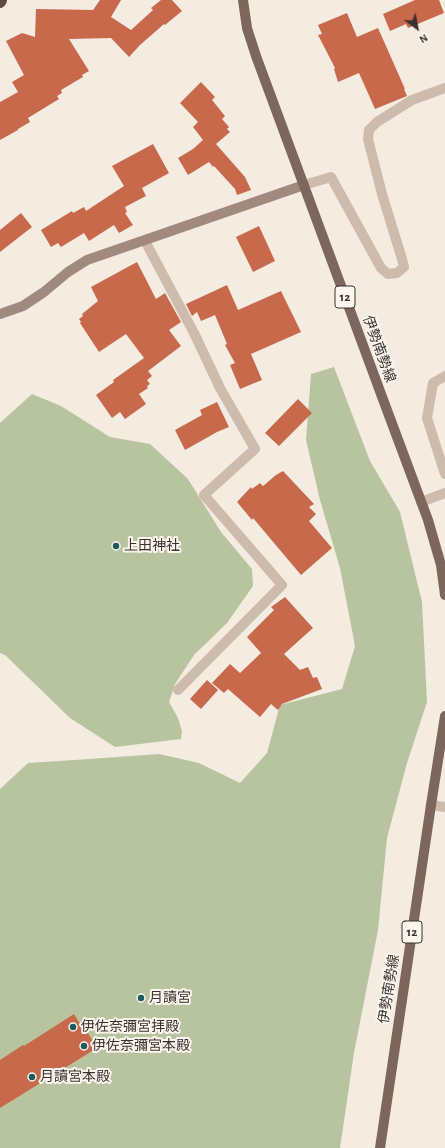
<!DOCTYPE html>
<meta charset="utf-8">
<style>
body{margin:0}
#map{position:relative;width:445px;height:1148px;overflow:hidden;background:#f4ebe1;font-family:"Alegreya Sans",sans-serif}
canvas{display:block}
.north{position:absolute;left:397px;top:8px;width:40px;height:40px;-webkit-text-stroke:3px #fbf5ee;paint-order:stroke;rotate:148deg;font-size:11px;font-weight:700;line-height:16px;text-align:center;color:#3b302b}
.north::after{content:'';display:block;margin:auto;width:14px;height:18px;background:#3b302b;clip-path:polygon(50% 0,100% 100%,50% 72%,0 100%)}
</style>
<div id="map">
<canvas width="445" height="1148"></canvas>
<div class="north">N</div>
</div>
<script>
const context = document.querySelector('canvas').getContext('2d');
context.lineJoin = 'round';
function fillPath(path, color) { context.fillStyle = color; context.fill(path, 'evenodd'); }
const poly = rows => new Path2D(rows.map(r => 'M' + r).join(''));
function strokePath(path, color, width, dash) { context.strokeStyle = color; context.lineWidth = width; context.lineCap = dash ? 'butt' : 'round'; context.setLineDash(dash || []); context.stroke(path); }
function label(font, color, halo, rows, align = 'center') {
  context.font = font + ' "Alegreya Sans","Noto Sans JP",sans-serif'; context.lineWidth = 4; context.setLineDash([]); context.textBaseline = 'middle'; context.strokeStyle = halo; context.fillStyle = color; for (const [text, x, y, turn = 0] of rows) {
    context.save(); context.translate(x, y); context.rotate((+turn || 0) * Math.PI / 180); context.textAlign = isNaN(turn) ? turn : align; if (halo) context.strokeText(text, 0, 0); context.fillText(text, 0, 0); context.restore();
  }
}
fillPath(poly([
 [334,367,370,461,400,512,422,602,427,702,407,763,387,838,378,930,354,1053,340,1148,0,1148,0,789,28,763,89,759,159,754,199,763,240,783,267,753,280,705,342,689,355,646,340,568,320,500,306,440,311,374],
 [32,394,61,406,110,437,150,444,188,479,221,532,252,569,253,586,227,623,194,655,175,684,169,702,178,718,182,731,181,739,115,747,70,718,5,655,0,653,0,423]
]), '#b8c4a0');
fillPath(poly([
 [100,0,121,0,111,17,131,30,153,10,151,8,161,0,172,0,182,11,165,25,164,24,140,45,129,57,111,38,69,39,89,71,82,75,83,77,61,90,62,93,57,96,59,99,28,118,30,122,18,129,18,130,0,140,0,102,18,92,12,82,24,75,6,41,22,33,35,37,36,9,93,10],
 [415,0,439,0,444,13,408,28,406,24,390,31,383,14],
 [347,13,357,37,378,28,405,89,404,89,407,96,375,109,359,73,338,82,334,69,335,68,318,35,322,34,318,25],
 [201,82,215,97,212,100,225,116,222,119,229,127,227,129,230,132,216,144,245,177,251,190,237,195,235,189,214,166,213,167,209,162,188,175,178,158,193,149,203,140,193,127,198,122,180,103],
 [153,144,169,173,142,188,146,196,125,207,127,212,125,213,133,225,119,233,114,225,89,241,84,233,61,247,58,243,51,247,41,230,72,211,73,213,84,207,86,211,124,186,112,166],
 [21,213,32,227,0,252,0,230],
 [259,226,275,261,253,272,236,237],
 [137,262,156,299,165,293,181,322,169,330,181,346,148,371,152,376,147,380,150,384,147,386,148,388,139,394,146,404,125,419,120,412,112,418,96,395,114,382,113,380,144,358,126,334,99,352,80,323,81,322,79,319,83,316,82,314,98,301,91,287],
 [227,285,238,310,281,291,301,332,251,354,262,380,240,389,230,365,235,363,225,345,227,344,215,315,201,321,197,312,192,316,186,304],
 [298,399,312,413,279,446,265,433],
 [217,402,229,427,217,432,185,450,175,430,202,415,200,410],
 [283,471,314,504,309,507,316,514,309,521,332,548,301,575,253,518,252,520,237,502,251,487,252,489,260,483,263,486,276,475],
 [285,597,313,628,284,654,300,670,308,667,313,678,317,677,322,689,282,704,278,710,271,704,260,717,228,689,224,693,212,683,230,664,240,673,261,653,247,637,274,610,271,607],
 [207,680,218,690,201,709,190,699],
 [74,1014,86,1034,88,1033,97,1048,0,1108,0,1060,23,1045,24,1046]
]), '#c8694b');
strokePath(poly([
 [304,185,331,177,381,268,388,274,397,273,404,267,402,259,382,194,368,139,369,130,377,122,412,100,445,88],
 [145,241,194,333,220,388,255,449,204,495,282,585,178,690],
 [445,376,433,383,427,418,445,474],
 [421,502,445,493],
 [431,805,445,807]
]), '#cdbbac', 10);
strokePath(poly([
 [0,314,23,306,44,292,68,272,87,260,304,185]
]), '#a18a7d', 10);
strokePath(poly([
 [243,0,247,28,256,56,381,394,428,520,441,565,445,595],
 [380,1148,431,805,445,716]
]), '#7d675c', 10);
strokePath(poly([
 [0,2,1,0]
]), '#5c4a42', 12);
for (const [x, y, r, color] of [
 [116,546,4,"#1f5a5e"],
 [141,998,4,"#1f5a5e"],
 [73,1027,4,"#1f5a5e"],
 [84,1046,4,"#1f5a5e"],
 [32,1077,4,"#1f5a5e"]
]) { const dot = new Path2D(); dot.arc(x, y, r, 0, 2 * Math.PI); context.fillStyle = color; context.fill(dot); strokePath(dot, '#fbf5ee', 1.5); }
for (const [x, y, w] of [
 [345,297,20],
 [412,932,20]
]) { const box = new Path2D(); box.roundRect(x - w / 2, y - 11, w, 22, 3); context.fillStyle = '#fbf5ee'; context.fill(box); strokePath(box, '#3b302b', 1); }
label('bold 13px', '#3b302b', null, [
 ["12",345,297],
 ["12",412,932]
]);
label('14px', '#3b302b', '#fbf5ee', [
 ["伊勢南勢線",379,349,70],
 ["伊勢南勢線",389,989,-81]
]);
label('14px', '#3b302b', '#fbf5ee', [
 ["上田神社",124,546],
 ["月讀宮",149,998],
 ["伊佐奈彌宮拝殿",81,1027],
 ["伊佐奈彌宮本殿",92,1046],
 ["月讀宮本殿",40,1077]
], 'left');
</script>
